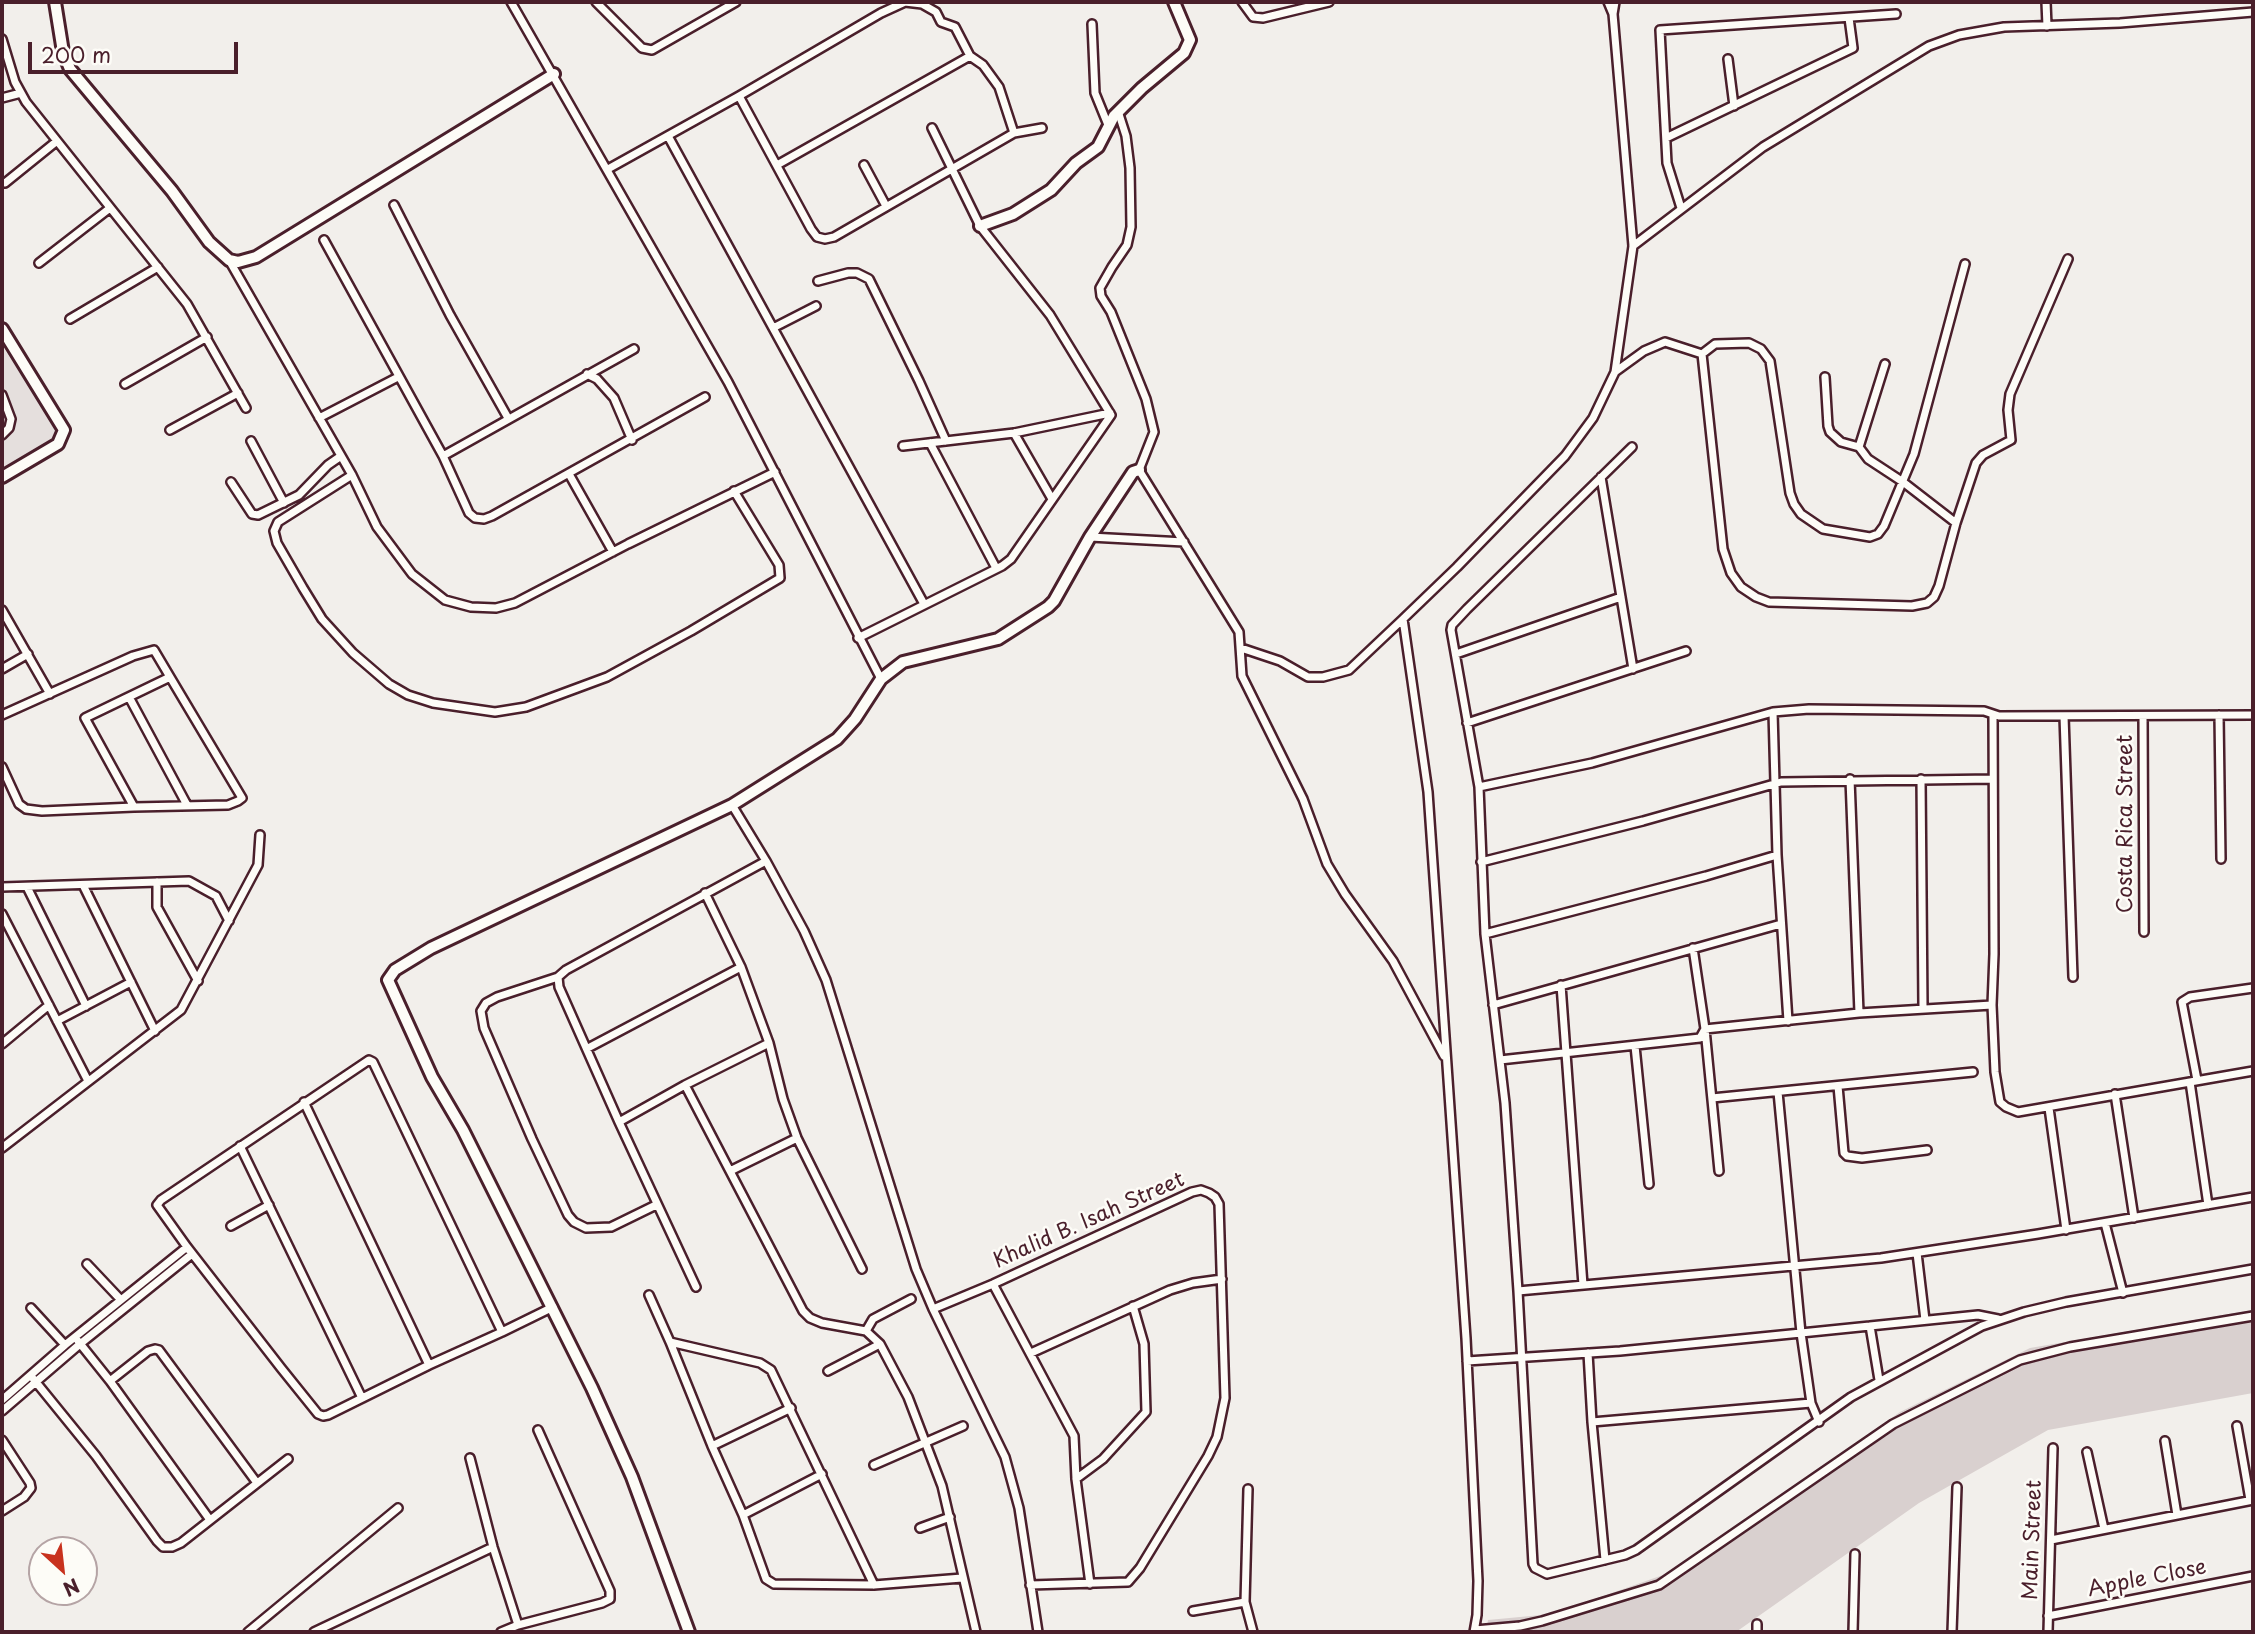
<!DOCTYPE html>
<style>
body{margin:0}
#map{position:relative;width:2255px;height:1634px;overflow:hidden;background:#f2efeb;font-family:"Playpen Sans",sans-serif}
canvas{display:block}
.frame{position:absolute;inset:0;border:4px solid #4a1f2b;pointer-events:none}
.north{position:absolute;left:28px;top:1536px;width:70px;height:70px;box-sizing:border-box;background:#fdfcf7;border:2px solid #b5a4a5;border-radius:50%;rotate:153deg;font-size:19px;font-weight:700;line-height:28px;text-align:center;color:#4a1f2b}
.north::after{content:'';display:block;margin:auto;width:24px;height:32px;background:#c8321e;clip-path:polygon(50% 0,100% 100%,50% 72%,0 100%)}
.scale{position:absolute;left:28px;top:42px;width:210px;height:32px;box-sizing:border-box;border:4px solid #4a1f2b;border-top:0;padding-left:9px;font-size:21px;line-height:24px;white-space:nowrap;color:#4a1f2b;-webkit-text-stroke:5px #fdfcf7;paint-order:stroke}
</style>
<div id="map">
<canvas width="2255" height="1634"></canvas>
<div class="frame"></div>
<div class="north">N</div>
<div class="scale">200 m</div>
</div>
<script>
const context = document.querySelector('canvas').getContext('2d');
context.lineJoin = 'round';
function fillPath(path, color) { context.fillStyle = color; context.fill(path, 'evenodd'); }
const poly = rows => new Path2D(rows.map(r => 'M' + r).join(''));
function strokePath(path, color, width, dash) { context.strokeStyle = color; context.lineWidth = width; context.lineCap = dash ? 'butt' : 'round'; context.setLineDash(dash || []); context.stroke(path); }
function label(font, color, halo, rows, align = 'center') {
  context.font = font + ' "Playpen Sans",sans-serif'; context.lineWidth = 5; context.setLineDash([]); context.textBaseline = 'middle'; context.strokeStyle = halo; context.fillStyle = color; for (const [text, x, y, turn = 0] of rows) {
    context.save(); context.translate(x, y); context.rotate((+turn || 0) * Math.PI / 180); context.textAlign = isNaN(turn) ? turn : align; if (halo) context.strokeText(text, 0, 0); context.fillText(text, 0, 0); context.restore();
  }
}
fillPath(poly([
 [2,346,64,436,2,469]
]), '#e5dfdd');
fillPath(poly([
 [2253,1310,2253,1393,2048,1430,1919,1503,1736,1632,1486,1632,1488,1620,1552,1614,1663,1575,1900,1412,2030,1348]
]), '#d9d0cf');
const street = poly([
 [511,2,728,382,881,679],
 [596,2,642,48,652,50,736,2],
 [1242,2,1253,17,1263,18,1329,2],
 [1608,2,1613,14],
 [2046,2,2047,26],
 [1092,24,1095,93,1108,125],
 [2,39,15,82,26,102,187,304,246,408],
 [1728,59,1734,106],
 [739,96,811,229,817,237,825,239,834,237,1014,133,1042,128],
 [2,98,21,93],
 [1118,111,1126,136,1130,168,1131,227,1127,245,1112,267,1100,288,1101,296,1111,312,1146,399,1154,432,1139,470,1239,632,1242,676,1303,799,1327,864,1345,894,1393,961,1444,1056],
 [668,136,924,604],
 [1666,138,1853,48,1849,18],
 [777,165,970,56],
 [864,165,886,206],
 [608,169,739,96,881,13,905,2,922,4,936,12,941,22,955,27,970,56,983,65,999,87,1014,133],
 [2,182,5,183,57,141],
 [394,205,450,315,508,418],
 [1681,208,1667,163,1660,30,1896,14],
 [324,240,443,456,469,513,475,518,484,519,492,516,705,397],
 [1633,246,1763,147,1929,46,1959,35,2004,27,2120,23,2253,12],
 [229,260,352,475,377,527,412,574,445,600,471,607,496,608,515,603,628,544,775,472],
 [39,263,110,208],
 [818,281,848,273,857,273,869,279,919,381,946,441],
 [70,319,158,267],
 [773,328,816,306],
 [1702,354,1715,344,1749,343,1761,349,1770,361,1790,493,1794,504,1801,514,1823,529,1870,537,1878,534,1884,526,1914,454,1965,264],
 [1885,364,1859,447,1868,459,1903,482,1956,523],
 [1615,372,1644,351,1665,342,1702,354,1723,549,1731,573,1741,587,1756,597,1769,602,1912,606,1927,603,1934,597,1939,586,1956,523,1976,463,1983,455,2011,440,2008,410,2010,394,2068,259],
 [587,374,597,379,614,398,632,440],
 [1825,377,1828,426,1830,432,1841,442,1859,447],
 [125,384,207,337],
 [2,395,11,419,9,428,2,435],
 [319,418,398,377],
 [170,430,238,393],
 [1014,433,1052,499],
 [251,441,284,503],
 [930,443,996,568],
 [903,446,1014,433,1110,413],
 [1632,447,1467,609,1452,625,1451,630,1479,787,1485,934,1505,1103,1518,1291,1533,1564,1535,1568,1547,1574,1625,1555,1636,1550,1851,1397,1982,1326,2024,1312,2066,1302,2253,1269],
 [443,456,634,349],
 [569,474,613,552],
 [352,475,278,522,274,531,277,543,303,588,322,619,353,653,389,684,408,695,433,703,495,712,526,707,607,677,691,631,780,578,779,565,734,491],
 [1601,477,1633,669],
 [231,482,252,514,258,515,299,495,328,465,341,456],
 [1090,537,1184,542],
 [2,610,50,694],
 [858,638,1002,566,1011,559,1111,415,1050,315,980,226,932,128],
 [1241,648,1280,661,1308,677,1323,677,1349,670,1403,619],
 [1456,654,1621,597],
 [2,669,28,654],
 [170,677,242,798,238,801,228,805,134,807,85,718,170,677],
 [129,697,187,805],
 [1773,712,1777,855,1788,1021],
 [2,715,133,656,154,650,170,677],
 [1993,715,1994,954,1992,1005,1995,1072,2000,1102,2006,1107,2018,1112,2253,1071],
 [2219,715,2221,859],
 [2064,716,2073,977],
 [2143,716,2144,932],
 [1467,723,1686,651],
 [2,767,19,804,26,809,42,811,134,807],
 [1850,779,1859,1013],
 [1921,779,1923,1008],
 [1479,787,1592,763,1773,712,1809,709,1984,711,1999,716,2253,715],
 [732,805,766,861,804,931,826,980,916,1269,933,1309,1005,1457,1019,1508,1038,1632],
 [1481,862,1643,821,1781,782,1993,779],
 [157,882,157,907,198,981],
 [83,885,155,1031],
 [2,887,189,881,216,896,229,921],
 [27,887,86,1006],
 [705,893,741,967,769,1043,783,1099,797,1138,862,1269],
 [2,914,88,1081],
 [1485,934,1706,876,1777,855],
 [1693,948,1705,1029,1719,1171],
 [558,977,497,997,486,1003,481,1011,484,1028,532,1139,568,1215,574,1222,586,1228,611,1227,656,1205],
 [1561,985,1583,1285],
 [1493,1005,1781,924],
 [57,1021,131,982],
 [2,1044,49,1005],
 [1635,1046,1649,1184],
 [588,1048,741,967],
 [1500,1060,1700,1038,1705,1029,1859,1013,1992,1005],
 [2197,1080,2182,1002,2190,997,2253,988],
 [2190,1082,2208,1205],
 [685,1085,803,1311,810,1318,822,1323,866,1331,880,1344,908,1397,942,1486,976,1632],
 [1838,1086,1844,1153,1847,1156,1862,1158,1927,1150],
 [2115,1094,2134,1218],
 [1712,1098,1973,1072],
 [304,1102,429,1365],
 [2049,1108,2066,1230],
 [619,1122,685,1085,769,1043],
 [240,1146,362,1398],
 [2,1148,181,1010,258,865,260,835],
 [730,1171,797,1138],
 [2105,1223,2123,1293],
 [231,1226,269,1205],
 [1917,1253,1925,1320],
 [87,1264,121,1300],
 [993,1284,1074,1436,1076,1479,1090,1584],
 [696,1287,619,1122,559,987,558,977,566,970,766,861],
 [1518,1291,1881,1258,2038,1234,2253,1197],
 [649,1295,670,1342],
 [31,1308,65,1345],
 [933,1309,993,1284,1192,1192,1201,1190,1209,1193,1215,1197,1219,1204,1225,1398,1217,1437,1208,1456,1140,1568,1128,1582,1030,1585],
 [1870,1326,1879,1380],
 [866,1331,873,1319,911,1299],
 [502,1332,373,1062,369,1060,161,1200,157,1205,187,1247,281,1368,318,1414,323,1416,328,1415,429,1365,502,1332,553,1307],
 [78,1341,110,1381,210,1520],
 [1031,1353,1170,1290,1193,1283,1222,1279],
 [1588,1353,1592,1422,1605,1560],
 [1467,1361,1620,1351,1801,1333,1778,1092],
 [828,1371,880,1344],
 [31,1376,96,1456,157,1541,163,1547,172,1547,181,1543,288,1459],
 [110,1381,148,1351,155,1349,159,1350,257,1483],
 [2,1400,65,1345,187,1247],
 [2,1411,80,1344,192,1254],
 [1592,1422,1811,1403],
 [1819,1422,1811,1403,1801,1333,1978,1315,1998,1319],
 [2237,1426,2250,1500],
 [2,1440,30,1483,31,1488,24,1497,2,1511],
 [2165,1441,2177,1515],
 [712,1446,791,1408],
 [2087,1452,2104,1529],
 [470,1458,493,1547,518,1625],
 [874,1465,963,1426],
 [1076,1479,1103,1459,1146,1412,1144,1344,1133,1306],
 [1248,1489,1245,1602,1253,1632],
 [743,1515,822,1474],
 [920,1528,950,1517],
 [2051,1540,2253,1500],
 [874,1585,771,1370,760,1363,670,1342,712,1446,743,1515,766,1579,774,1584,874,1585,962,1578],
 [1193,1611,1245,1602],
 [2048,1616,2253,1576],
 [1475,1630,1520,1626,1542,1621,1659,1585,1893,1424,2020,1360,2070,1347,2253,1316],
 [248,1632,398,1508],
 [314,1632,493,1547],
 [501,1632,518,1625,602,1603,610,1599,610,1591,538,1430],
 [1474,1632,1477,1615,1478,1581,1466,1338,1428,792,1403,619,1457,567,1565,456,1593,418,1615,372,1633,246,1613,14,1615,2],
 [1757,1632,1757,1624],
 [1853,1632,1855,1554],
 [1952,1632,1957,1487],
 [2048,1632,2053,1448]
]);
const secondary = poly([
 [55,2,63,52,70,69,172,191,209,242,229,260,238,262,256,257,554,74],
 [980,226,1013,214,1051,190,1076,163,1098,147,1114,116,1142,88,1184,53,1190,40,1174,2],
 [2,329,64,430,58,444,2,477],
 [689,1632,632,1477,592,1388,463,1130,432,1077,388,980,395,970,431,948,732,805,837,739,855,719,881,679,903,662,998,639,1048,607,1054,601,1090,537,1133,472,1139,470]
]);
strokePath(street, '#4a1f2b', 12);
strokePath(secondary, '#4a1f2b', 16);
strokePath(street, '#fdfcf7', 7);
strokePath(secondary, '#fdfcf7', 10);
label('21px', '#4a1f2b', '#fdfcf7', [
 ["Costa Rica Street",2126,824,-90],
 ["Khalid B. Isah Street",1089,1221,-24],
 ["Main Street",2033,1540,-88],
 ["Apple Close",2147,1579,-11]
]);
</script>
